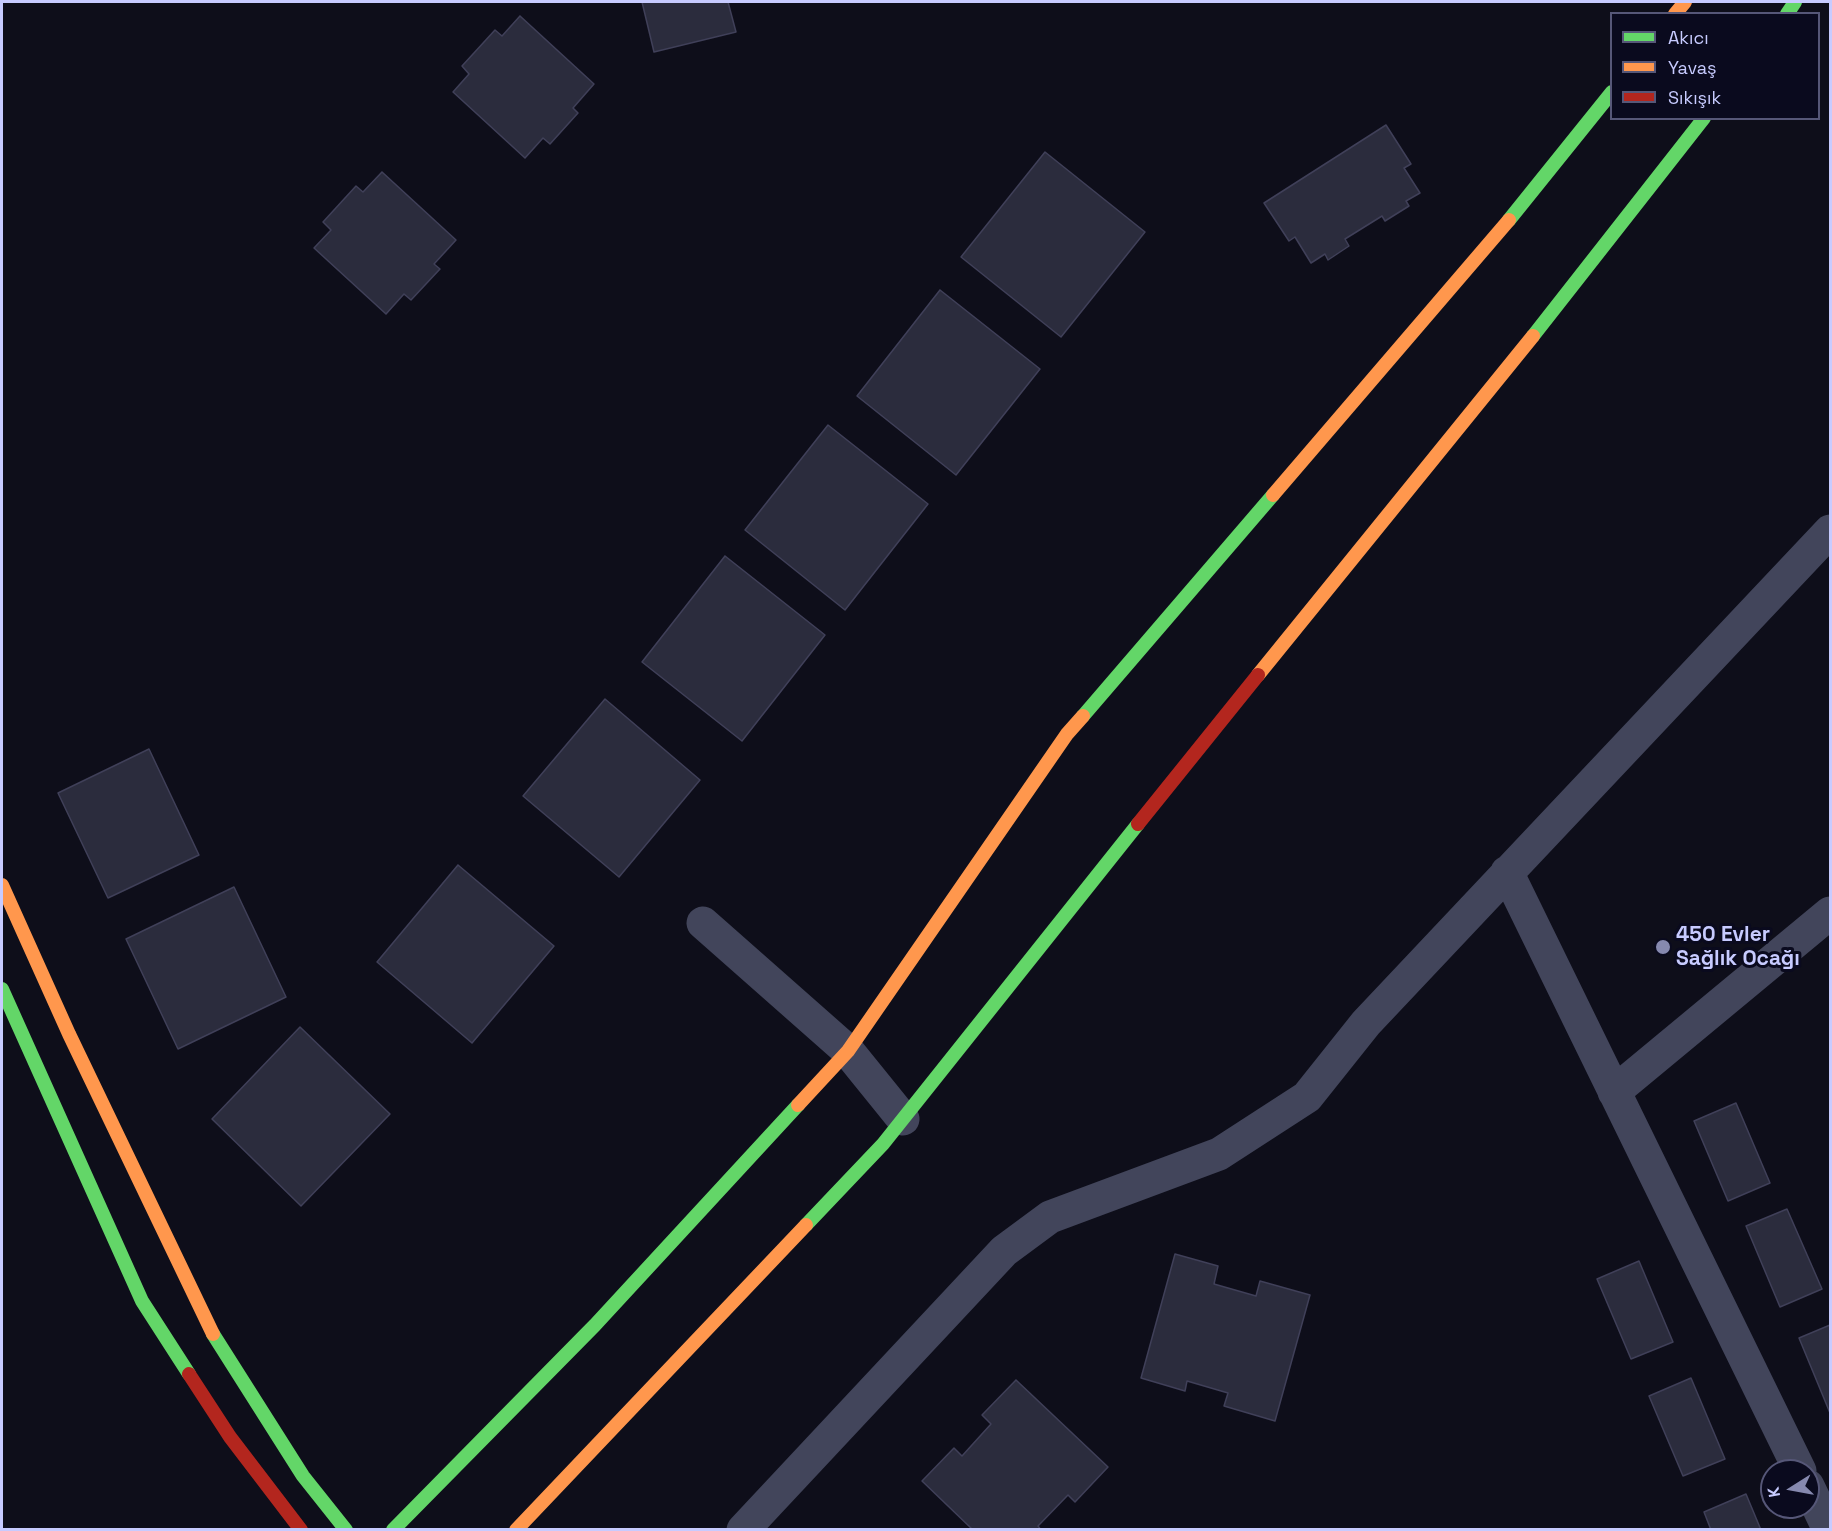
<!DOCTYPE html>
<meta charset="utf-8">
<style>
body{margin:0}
#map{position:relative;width:1832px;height:1531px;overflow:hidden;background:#0e0e1a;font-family:"Space Grotesk",sans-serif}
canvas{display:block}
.frame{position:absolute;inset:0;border:3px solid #c7cbff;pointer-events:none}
.legend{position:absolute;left:1610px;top:12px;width:210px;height:108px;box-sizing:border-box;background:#0a0a1e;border:2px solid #565778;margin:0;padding:8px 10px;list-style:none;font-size:18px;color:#c7cbff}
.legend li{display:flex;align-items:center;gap:12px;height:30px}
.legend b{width:30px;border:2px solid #565778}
.north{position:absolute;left:1760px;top:1459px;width:60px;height:60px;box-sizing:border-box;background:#0a0a1e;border:2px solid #565778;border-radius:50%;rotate:259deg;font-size:16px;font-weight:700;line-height:24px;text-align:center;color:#c7cbff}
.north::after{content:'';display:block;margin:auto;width:21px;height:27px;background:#8689af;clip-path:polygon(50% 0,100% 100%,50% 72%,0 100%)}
</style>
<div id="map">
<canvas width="1832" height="1531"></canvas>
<div class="frame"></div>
<ul class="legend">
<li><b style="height:8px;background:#63d668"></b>Akıcı</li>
<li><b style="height:8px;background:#ff974d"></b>Yavaş</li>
<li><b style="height:8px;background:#b3261e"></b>Sıkışık</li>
</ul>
<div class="north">K</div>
</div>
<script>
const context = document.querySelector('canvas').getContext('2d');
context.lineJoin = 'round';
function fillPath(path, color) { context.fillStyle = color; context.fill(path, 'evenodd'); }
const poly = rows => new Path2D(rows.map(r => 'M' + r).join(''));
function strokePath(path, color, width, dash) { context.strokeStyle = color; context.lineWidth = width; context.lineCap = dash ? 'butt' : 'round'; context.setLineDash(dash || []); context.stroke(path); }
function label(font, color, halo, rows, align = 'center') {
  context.font = font + ' "Space Grotesk",sans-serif'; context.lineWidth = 6; context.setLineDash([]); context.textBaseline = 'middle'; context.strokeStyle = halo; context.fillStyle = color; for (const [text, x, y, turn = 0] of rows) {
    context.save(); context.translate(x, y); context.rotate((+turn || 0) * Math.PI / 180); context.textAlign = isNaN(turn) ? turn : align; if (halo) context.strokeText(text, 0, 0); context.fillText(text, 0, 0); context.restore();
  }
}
const building = poly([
 [642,2,728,2,736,32,654,52,642,2],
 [520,16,594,84,573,108,578,113,550,144,543,138,525,158,453,92,469,74,462,66,495,30,502,36,520,16],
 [1386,125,1411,164,1404,168,1420,193,1406,201,1409,206,1385,221,1382,216,1345,239,1349,246,1328,260,1325,254,1311,263,1295,237,1289,241,1264,203,1386,125],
 [1045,152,1145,232,1061,337,961,257,1045,152],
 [382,172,456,240,434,264,440,269,411,300,404,294,386,314,314,248,331,230,323,222,356,186,363,192,382,172],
 [940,290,1040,369,956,475,857,396,940,290],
 [828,425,928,504,845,610,745,530,828,425],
 [725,556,825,635,742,741,642,662,725,556],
 [605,699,700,780,619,877,523,796,605,699],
 [149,749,199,855,108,898,58,793,149,749],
 [458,865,554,946,472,1043,377,962,458,865],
 [234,887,286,997,178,1049,126,939,234,887],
 [300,1027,390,1114,301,1206,212,1119,300,1027],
 [1736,1103,1770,1183,1728,1201,1694,1121,1736,1103],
 [1787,1209,1822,1289,1780,1307,1746,1226,1787,1209],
 [1175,1254,1218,1266,1214,1284,1256,1296,1260,1281,1310,1295,1275,1421,1224,1406,1228,1393,1187,1381,1185,1391,1141,1378,1175,1254],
 [1639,1261,1673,1342,1631,1359,1597,1279,1639,1261],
 [1830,1325,1830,1413,1799,1338,1830,1325],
 [1691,1378,1725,1459,1683,1476,1649,1396,1691,1378],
 [1016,1380,1108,1467,1075,1502,1068,1495,1038,1526,1041,1530,973,1530,922,1481,954,1448,962,1456,991,1424,982,1415,1016,1380],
 [1746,1494,1761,1530,1711,1530,1704,1512,1746,1494]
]);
fillPath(building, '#2b2c3d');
strokePath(building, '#404059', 1.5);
strokePath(poly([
 [1507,872,1800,1471],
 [703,923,848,1051,903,1119],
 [1614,1092,1830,913],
 [1808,1486,1829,1530],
 [743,1530,1004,1251,1050,1217,1219,1154,1307,1097,1366,1023,1830,531]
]), '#42455b', 33);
strokePath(poly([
 [1787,14,1795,2],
 [1509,220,1612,92],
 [1533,336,1704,118],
 [1083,716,1273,495],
 [2,989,142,1301,189,1374],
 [806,1225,883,1144,1138,824],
 [213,1334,303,1476,346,1530],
 [393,1530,595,1325,798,1105]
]), '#63d668', 14);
strokePath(poly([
 [1675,14,1685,2],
 [1273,495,1509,220],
 [1258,675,1533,336],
 [2,885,69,1034,213,1334],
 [798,1105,848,1051,1067,734,1083,716],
 [516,1530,806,1225]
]), '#ff974d', 14);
strokePath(poly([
 [1138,824,1258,675],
 [189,1374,230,1437,301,1530]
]), '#b3261e', 14);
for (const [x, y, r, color] of [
 [1663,947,8,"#8689af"]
]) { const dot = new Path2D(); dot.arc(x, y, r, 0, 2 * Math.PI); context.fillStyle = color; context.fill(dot); strokePath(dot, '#0a0a1e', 2); }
label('bold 21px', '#c7cbff', '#0a0a1e', [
 ["450 Evler",1676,935],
 ["Sağlık Ocağı",1676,959]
], 'left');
</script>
